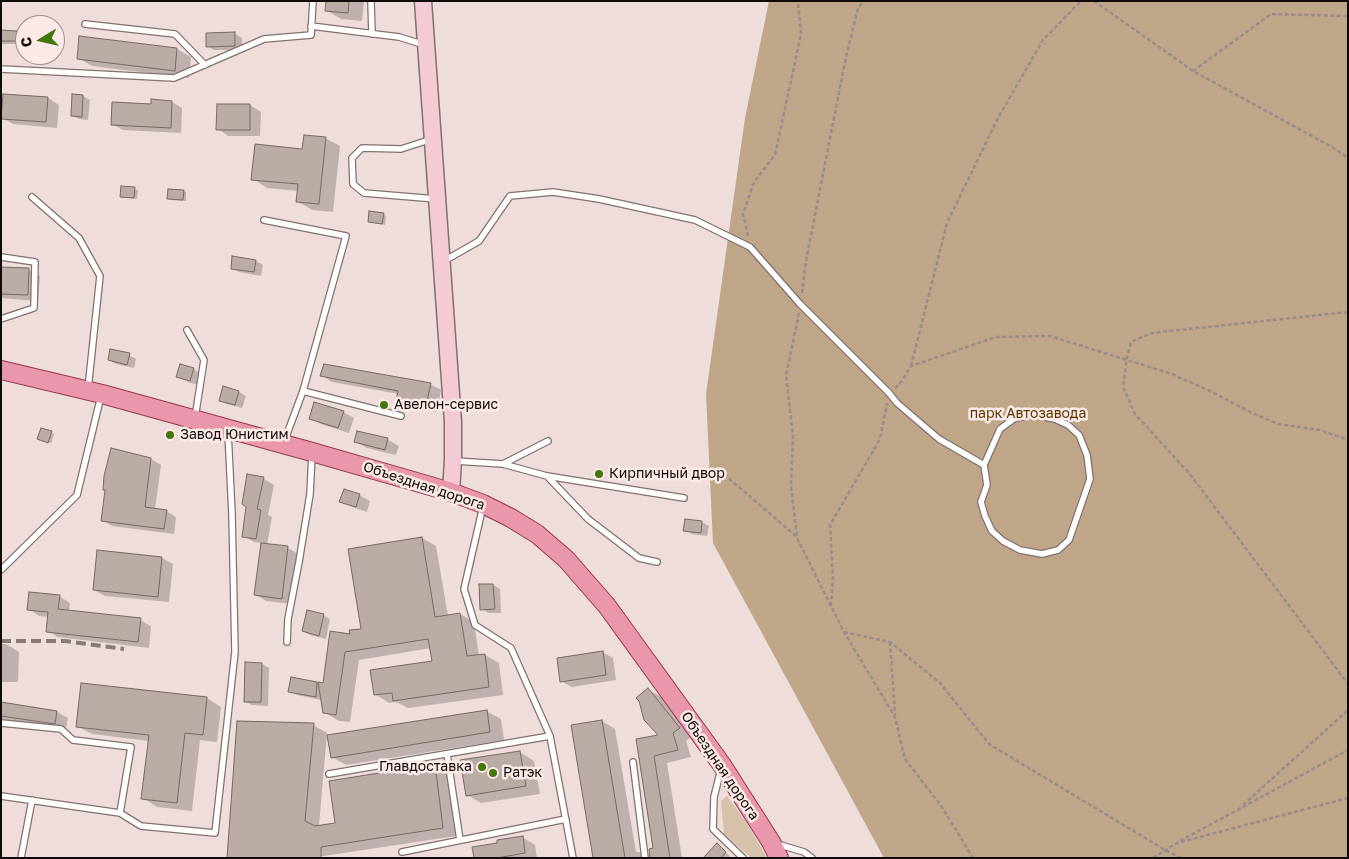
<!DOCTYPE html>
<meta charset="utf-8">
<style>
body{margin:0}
#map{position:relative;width:1349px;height:859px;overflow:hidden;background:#eeddda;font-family:"Golos Text",sans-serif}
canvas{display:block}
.frame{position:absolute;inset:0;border:2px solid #0f0a09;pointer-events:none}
.north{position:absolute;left:15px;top:15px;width:50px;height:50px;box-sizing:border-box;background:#fceae8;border:1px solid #9d908f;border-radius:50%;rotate:261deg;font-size:14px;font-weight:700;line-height:20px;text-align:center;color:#0f0a09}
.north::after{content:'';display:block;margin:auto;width:18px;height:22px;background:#42780a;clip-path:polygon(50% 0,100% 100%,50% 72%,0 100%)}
</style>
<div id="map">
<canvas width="1349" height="859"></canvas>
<div class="frame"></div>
<div class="north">С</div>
</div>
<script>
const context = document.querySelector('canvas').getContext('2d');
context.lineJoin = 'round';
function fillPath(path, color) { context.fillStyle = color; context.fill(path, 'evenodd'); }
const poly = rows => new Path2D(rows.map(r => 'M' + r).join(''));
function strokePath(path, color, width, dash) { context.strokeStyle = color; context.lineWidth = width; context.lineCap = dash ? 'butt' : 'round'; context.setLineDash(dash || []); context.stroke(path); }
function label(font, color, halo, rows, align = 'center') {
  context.font = font + ' "Golos Text",sans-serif'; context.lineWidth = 5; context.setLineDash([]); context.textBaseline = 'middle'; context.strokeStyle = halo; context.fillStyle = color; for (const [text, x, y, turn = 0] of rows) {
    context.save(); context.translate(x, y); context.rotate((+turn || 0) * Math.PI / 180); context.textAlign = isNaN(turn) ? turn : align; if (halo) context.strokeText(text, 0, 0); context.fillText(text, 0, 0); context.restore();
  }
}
fillPath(poly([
 [727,796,746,822,767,858,751,858,724,834,721,801]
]), '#d6c2aa');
fillPath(poly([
 [769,1,1348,1,1348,858,884,858,713,543,706,394,745,118]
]), '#bfa689');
fillPath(poly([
 [327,1,364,1,362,21,341,19,326,10],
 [1,31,17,32,24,36,24,44,1,44],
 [235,34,242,38,242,50,214,50,207,46],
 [80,37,177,49,191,57,189,78,92,66,78,58],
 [83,96,90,100,88,120,79,119,72,115],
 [48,98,59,105,57,128,13,124,3,118],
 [172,102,182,108,181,133,123,130,112,124],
 [250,105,261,112,260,136,228,136,218,129],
 [325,138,340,146,333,212,312,210,297,201,298,191,267,188,253,179],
 [122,187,138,190,137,199,121,196],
 [183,191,186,192,186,201,171,200,168,199],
 [383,214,386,216,385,225,369,222],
 [256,261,263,265,261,276,239,272,232,268],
 [1,268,29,270,40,276,38,301,1,298],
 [129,355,136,359,134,368,116,364,109,360],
 [193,369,204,375,201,386,188,382,178,376],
 [321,375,430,384,441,390,437,412,408,406,397,400,399,394,332,382],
 [224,387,239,392,246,396,242,408,227,404,220,400],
 [343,412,354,418,349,433,321,424,310,418],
 [51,432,54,434,51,443,42,440],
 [358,432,388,440,399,446,396,455,367,448,356,442],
 [112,450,151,459,161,465,155,509,166,511,176,517,174,534,112,526,102,520,106,491,104,490],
 [248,475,264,479,274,485,268,515,272,517,267,545,288,548,298,554,292,604,266,601,256,595,262,543,254,542,244,536,248,506],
 [359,495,370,501,367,512,352,507,341,501],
 [702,522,709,526,707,536,692,534,685,530],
 [422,538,436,546,448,616,460,614,474,622,479,656,485,655,499,663,503,695,408,708,396,702,389,703,375,694,433,663,431,648,359,660,350,722,339,721,324,712,322,700,297,695,290,691,317,683,324,684,351,636,362,630],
 [162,558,173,564,169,602,105,596,94,590],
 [493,585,500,589,501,613,489,613,482,609],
 [59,596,70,603,69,611,140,620,151,626,149,648,58,637,48,631,49,617,39,616,29,609],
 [323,615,330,619,326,639,310,635,303,631],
 [1,644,6,644,19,652,18,682,1,682],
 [602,652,613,658,616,680,572,687,561,681],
 [262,664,269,668,268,706,252,705,245,701],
 [648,690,662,697,692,736,686,741,691,757,667,763,682,858,651,858,654,849,637,740,661,736],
 [207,698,221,707,217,742,200,740,192,811,157,807,143,798,149,741,92,734,77,726],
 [1,703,57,712,68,718,66,729,1,719],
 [486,711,501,719,504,740,346,765,332,757],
 [602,721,615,729,636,852,639,852,649,858,594,858],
 [313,725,327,733,319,826,337,824,434,766,449,774,456,836,317,857,228,858],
 [520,752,534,761,540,794,481,803,467,795],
 [522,837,535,845,537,858,475,858,499,844],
 [717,845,730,856,728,858,704,858]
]), '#0003');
const building = poly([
 [326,1,349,1,348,13,325,11,326,1],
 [1,30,17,31,17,41,1,41,1,30],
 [235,32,235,46,206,47,206,33,235,32],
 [79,36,177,48,175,71,77,59,79,36],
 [3,94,48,97,46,122,1,119,3,94],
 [72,94,83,95,82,117,71,116,72,94],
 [151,99,172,101,171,128,111,125,112,102,151,104,151,99],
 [217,104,250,104,250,130,216,130,217,104],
 [304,135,326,137,319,204,296,202,298,184,251,180,255,144,302,149,304,135],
 [121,186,135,187,134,198,120,197,121,186],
 [168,189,184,190,183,200,167,199,168,189],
 [369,211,384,213,382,224,368,222,369,211],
 [232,256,256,260,254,272,231,269,232,256],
 [1,267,29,268,28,295,1,294,1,267],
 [110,349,130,353,127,365,108,360,110,349],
 [180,364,194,368,190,381,176,377,180,364],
 [324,364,431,383,426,406,396,401,398,391,320,376,324,364],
 [223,386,239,391,235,405,219,401,223,386],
 [314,402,344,411,338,428,309,419,314,402],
 [41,428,52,431,48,443,37,439,41,428],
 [357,431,388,438,385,450,354,442,357,431],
 [111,448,151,458,145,507,167,510,164,529,101,521,105,490,103,490,104,476,111,448],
 [247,474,264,477,257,509,261,510,256,539,242,537,246,507,242,504,247,474],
 [344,489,360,494,356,507,339,502,344,489],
 [685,519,702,521,701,533,683,531,685,519],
 [422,537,435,617,460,613,467,656,485,654,489,687,393,701,392,693,374,695,370,670,432,661,428,639,345,652,336,715,323,713,318,682,323,683,330,631,350,634,349,630,361,629,348,549,422,537],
 [261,543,288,546,282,599,254,595,261,543],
 [97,550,162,557,158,597,93,590,97,550],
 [479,584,493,584,495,609,480,610,479,584],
 [29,592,60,595,58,609,141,618,138,642,46,632,48,612,27,610,29,592],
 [307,610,324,614,319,636,302,631,307,610],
 [603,651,606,675,560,682,557,658,603,651],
 [245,662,262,663,261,702,244,702,245,662],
 [291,677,317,682,316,697,288,692,291,677],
 [81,683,207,697,203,735,185,733,177,803,141,799,149,735,76,727,81,683],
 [648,688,680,728,673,733,678,750,654,756,670,858,650,858,649,849,653,848,636,739,658,735,644,720,639,701,636,698,648,688],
 [1,702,57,711,55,724,1,716,1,702],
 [487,710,490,732,331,758,327,735,487,710],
 [602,720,625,858,593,858,571,725,602,720],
 [237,721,314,723,305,821,315,826,335,823,329,781,435,764,443,828,321,847,321,858,227,858,237,721],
 [520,751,526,786,466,796,460,760,520,751],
 [523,836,525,853,497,858,474,858,472,847,497,843,497,840,523,836],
 [717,843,726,852,721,858,703,858,717,843]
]);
fillPath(building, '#baaca4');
strokePath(building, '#756862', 1);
const lane = poly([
 [371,1,372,34],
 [85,24,175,34,205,65],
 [311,26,399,37,425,45],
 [1,69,174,78,264,39,311,35,313,1],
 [432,139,401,149,362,148,352,158,353,184,364,193,436,199],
 [32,197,79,238,100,276,88,389],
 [264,220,346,236,303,391,284,442],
 [1,257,35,262,34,308,1,319],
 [444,261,479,241,510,196,553,192,599,199,695,220,750,247,800,304,889,393,897,403,939,439,984,465,1000,429,1015,418,1034,415,1055,419,1068,425,1079,435,1087,455,1090,479,1069,540,1058,550,1042,554,1020,550,1003,541,992,531,985,516,981,502,987,485,984,465],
 [187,330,204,360,195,418],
 [303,391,401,416],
 [455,461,503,464,547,476,684,498],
 [503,464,548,441],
 [547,476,588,519,639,558,657,562],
 [483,506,464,589,475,625,511,648,550,736,573,858],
 [1,570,77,495,101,396],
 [287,642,288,619,299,562,310,494,312,454],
 [1,723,61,729,73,740,131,747,120,813],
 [447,754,460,840],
 [633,762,645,858],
 [721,769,714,797,713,829,743,858],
 [329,774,550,736],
 [1,796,120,813,141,826,215,833,235,652,232,514,228,432],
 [777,844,804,852,812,858],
 [402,852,566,819],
 [21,858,32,800]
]);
const secondary = poly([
 [423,1,453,422,453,460,451,492]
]);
const primary = poly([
 [1,370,102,394,312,452,451,492,483,504,511,518,537,534,566,559,607,606,722,765,771,842,779,858]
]);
strokePath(lane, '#817270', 8);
strokePath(secondary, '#817270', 19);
strokePath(primary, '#94384f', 20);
strokePath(poly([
 [1094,1,1193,71,1332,147,1348,158],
 [1193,71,1271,14,1348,16],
 [748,236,743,214,754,182,775,155,801,34,798,1],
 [802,293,806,261,845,62,858,8,863,1],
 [1348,312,1151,333,1131,342,1127,358,1123,387,1135,414,1189,473,1348,684],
 [799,313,786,375,793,436,791,485,797,538,844,632,895,717,905,759,942,807,973,858],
 [911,366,947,223,998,118,1043,40,1081,1],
 [895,388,899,385,911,366,996,337,1050,336,1172,374,1210,391,1250,412,1278,424,1320,430,1348,440],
 [719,470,797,537],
 [831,606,833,577,830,525,880,439,887,403],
 [844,632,890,642,940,683,989,744,1165,850,1181,858],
 [890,642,895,715],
 [1243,805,1348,710],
 [1180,841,1348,750],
 [1153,858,1177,843,1348,798]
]), '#998c8a', 2.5, [4, 2.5]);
strokePath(lane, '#fff', 5.5);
strokePath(secondary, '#f4cad5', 16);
strokePath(primary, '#ea96ac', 18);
strokePath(poly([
 [1,641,65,641,124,649]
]), '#877b79', 4, [10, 5]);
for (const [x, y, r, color] of [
 [384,405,5,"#42780a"],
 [170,435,5,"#42780a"],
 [599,474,5,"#42780a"],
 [482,767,5,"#42780a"],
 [493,773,5,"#42780a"]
]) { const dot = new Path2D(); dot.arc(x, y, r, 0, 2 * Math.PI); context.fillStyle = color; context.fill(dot); strokePath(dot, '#fceae8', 2); }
label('14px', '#0f0a09', '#fceae8', [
 ["Авелон-сервис",394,405],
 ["Завод Юнистим",180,435],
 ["Кирпичный двор",609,474],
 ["Главдоставка",472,767,"right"],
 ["Ратэк",503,773]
], 'left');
label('14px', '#5a3700', '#fceae8', [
 ["парк Автозавода",1028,414]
]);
label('14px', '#0f0a09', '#fceae8', [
 ["Объездная дорога",424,486,18],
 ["Объездная дорога",720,766,56]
]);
</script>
